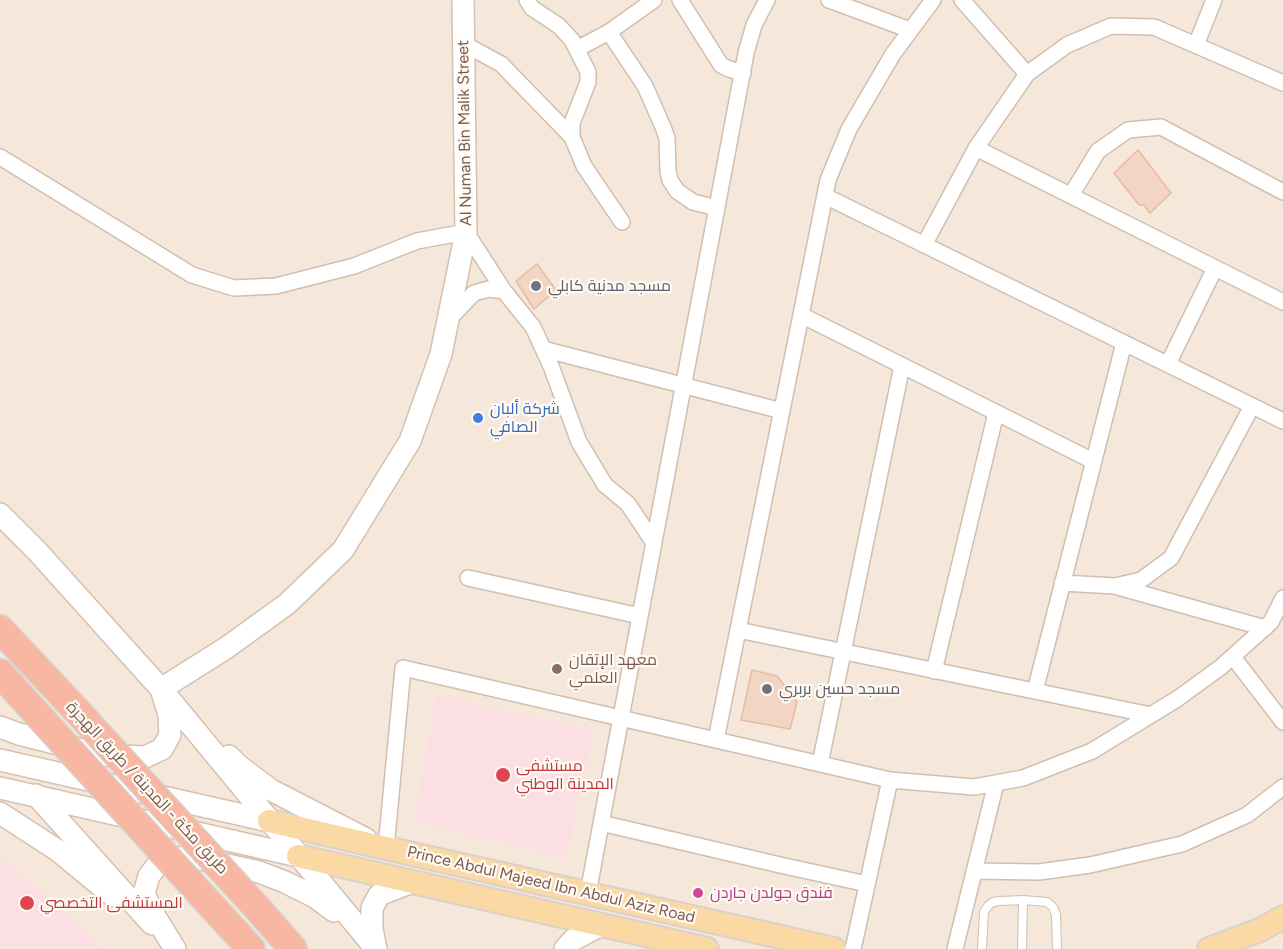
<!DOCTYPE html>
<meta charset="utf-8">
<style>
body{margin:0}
canvas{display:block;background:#fdf6ec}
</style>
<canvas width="1283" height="949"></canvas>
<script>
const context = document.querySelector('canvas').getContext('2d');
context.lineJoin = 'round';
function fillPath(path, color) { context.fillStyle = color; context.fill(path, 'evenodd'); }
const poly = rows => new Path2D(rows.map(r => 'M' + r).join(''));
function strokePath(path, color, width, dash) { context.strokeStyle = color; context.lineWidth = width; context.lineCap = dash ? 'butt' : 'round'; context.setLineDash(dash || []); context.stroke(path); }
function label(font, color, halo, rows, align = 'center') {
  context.font = font + ' Figtree,Cairo,sans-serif'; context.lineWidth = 4.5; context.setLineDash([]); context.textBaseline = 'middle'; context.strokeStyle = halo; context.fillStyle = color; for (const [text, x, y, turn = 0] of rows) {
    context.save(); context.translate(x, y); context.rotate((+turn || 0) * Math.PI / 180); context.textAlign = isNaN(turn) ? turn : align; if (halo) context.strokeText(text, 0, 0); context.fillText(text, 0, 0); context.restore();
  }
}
fillPath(poly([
 [0,0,1283,0,1283,949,0,949]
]), '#f5e8da');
fillPath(poly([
 [437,695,594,730,566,858,413,821],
 [0,856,107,949,0,949]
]), '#fbdfe3');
const building = poly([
 [1138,150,1171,193,1150,213,1144,205,1139,205,1114,173,1138,150],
 [537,264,556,290,534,309,516,281,537,264],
 [752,670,777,676,797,702,790,729,741,720,752,670]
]);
fillPath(building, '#f3d5c3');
strokePath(building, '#e6bba3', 1.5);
const service = poly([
 [982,949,984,912,988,906,993,902,1000,901,1023,900,1047,902,1053,907,1056,915,1057,949],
 [1022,949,1023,900]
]);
const minor = poly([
 [527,0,532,8,559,26,572,40,588,72,588,82,572,123,572,137,584,166,622,222],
 [680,0,721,65,729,69,743,73],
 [829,0,910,30],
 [962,0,1027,74],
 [609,32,645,86,663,127,667,138,668,171,670,180,677,191,693,202,717,208],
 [464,44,501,64,572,137],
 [1196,45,1214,0],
 [577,49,609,32,654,0],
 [976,148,1283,302],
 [0,157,192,275,234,288,276,286,354,266,417,241,466,232,504,291,533,327,551,366,579,442,605,485,628,504,654,543],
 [1071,195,1098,151,1128,130,1161,127,1283,192],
 [825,196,1283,421],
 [924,245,976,148,1027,74,1067,45,1111,26,1154,27,1283,83],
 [801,315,1093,461],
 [448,320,474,293,489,289,504,291],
 [543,349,782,411],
 [1168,364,1215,268],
 [468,578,640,616],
 [1062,583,1115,586,1141,580,1171,558,1252,406],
 [1118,587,1265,628],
 [738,630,1151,715],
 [1233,657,1283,722],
 [934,671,996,413],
 [1035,691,1124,343],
 [716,740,828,180,849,129,893,54,933,0],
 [820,764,902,366],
 [601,823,780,865,867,884],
 [386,848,403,668,890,780,974,787,1023,778,1092,751,1177,699,1221,667,1271,622,1283,598],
 [974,871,1039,872,1090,865,1182,844,1247,815,1283,787],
 [588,893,746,53,754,25,767,0],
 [853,949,890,780],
 [955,949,996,783]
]);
const secondary = poly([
 [0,514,37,551,161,689,376,949],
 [0,727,19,734,102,755,145,757,162,749,170,735,169,715,161,689,226,648,287,604,343,550,410,441,441,354,466,232,463,0],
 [229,756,239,766,271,790,366,839],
 [0,760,269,821],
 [0,788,298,856],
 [36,795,152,924],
 [0,813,57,850,113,896],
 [175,949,151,910,144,893,149,876,158,864,187,856,259,872,285,882,315,897,334,911],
 [376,949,372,929,372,908,379,895,412,882],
 [565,949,573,940,601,925]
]);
const primary = poly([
 [269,821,386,848,834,949],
 [298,856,707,949],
 [1209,949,1260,930,1283,917]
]);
const motorway = poly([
 [0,629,78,712],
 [0,673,28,704],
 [207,901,251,949],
 [258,909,293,949]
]);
strokePath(service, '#d1beb0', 10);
strokePath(minor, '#d1beb0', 18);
strokePath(secondary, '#d6c0b0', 24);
strokePath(primary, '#dad1cd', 26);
strokePath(motorway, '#dad1cd', 30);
strokePath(service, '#fff', 8);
strokePath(minor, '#fff', 15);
strokePath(secondary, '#fff', 21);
strokePath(primary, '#fbd9a5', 22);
strokePath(motorway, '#f7b7a3', 27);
const motorwayBridge = poly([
 [28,704,207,901],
 [78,712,258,909]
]);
strokePath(motorwayBridge, '#dad1cd', 30, []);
strokePath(motorwayBridge, '#f7b7a3', 27);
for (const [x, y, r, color] of [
 [536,286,6,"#6b7280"],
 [478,418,6,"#3f7fe0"],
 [557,669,6,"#8d6e63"],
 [767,689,6,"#6b7280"],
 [503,775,8,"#e0444e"],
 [698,893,6,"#d1479c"],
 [27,903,8,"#e0444e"]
]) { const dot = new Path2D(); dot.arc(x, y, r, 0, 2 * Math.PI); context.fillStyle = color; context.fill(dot); strokePath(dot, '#fffaf3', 2); }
label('16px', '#7a5c4d', '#fffaf3', [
 ["Al Numan Bin Malik Street",465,133,-91],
 ["طريق مكة - المدينة / طريق الهجرة",147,788,47],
 ["Prince Abdul Majeed Ibn Abdul Aziz Road",551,885,13]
]);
label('16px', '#5b616d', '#fffaf3', [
 ["مسجد مدنية كابلي",548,286],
 ["مسجد حسين بربري",779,689]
], 'left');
label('16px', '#366cbe', '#fffaf3', [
 ["شركة ألبان",490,409],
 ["الصافي",490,427]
], 'left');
label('16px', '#785e54', '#fffaf3', [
 ["معهد الإتقان",569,660],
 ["العلمي",569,678]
], 'left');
label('16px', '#be3a42', '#fffaf3', [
 ["مستشفى",516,766],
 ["المدينة الوطني",516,784],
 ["المستشفى التخصصي",40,903]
], 'left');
label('16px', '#b23c85', '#fffaf3', [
 ["فندق جولدن جاردن",710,893]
], 'left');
</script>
